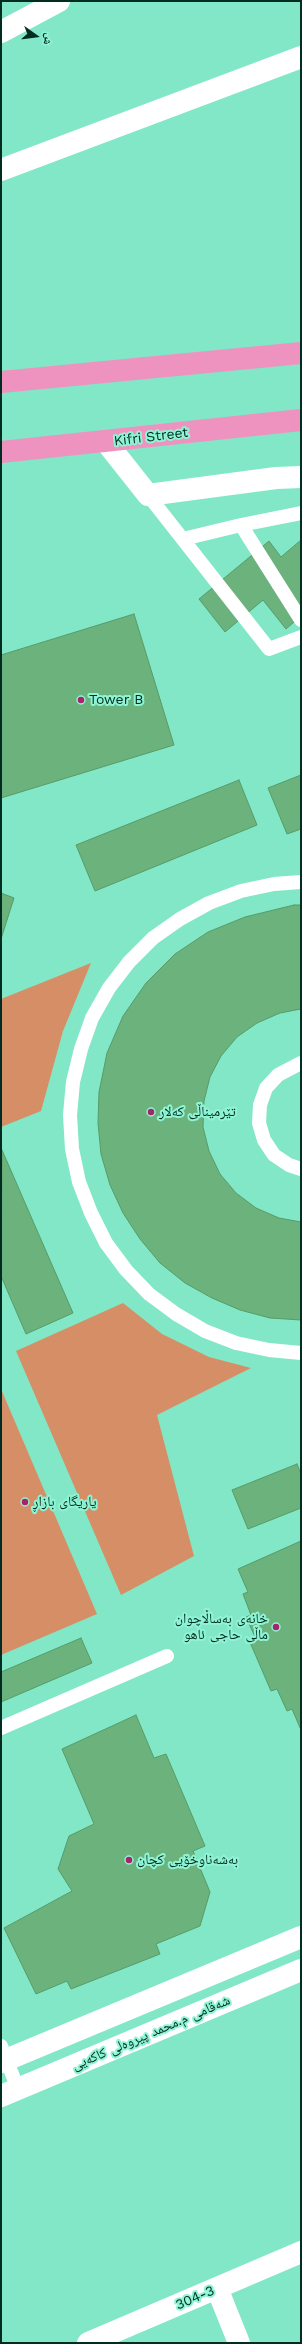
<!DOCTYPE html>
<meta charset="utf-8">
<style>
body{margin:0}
#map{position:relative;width:302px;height:2344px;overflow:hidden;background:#82e7c7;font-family:"Work Sans","Noto Naskh Arabic",sans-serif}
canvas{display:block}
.frame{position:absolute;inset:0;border:2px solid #002c21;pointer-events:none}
.north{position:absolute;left:16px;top:16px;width:40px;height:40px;-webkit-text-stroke:3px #8ff4d4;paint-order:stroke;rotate:104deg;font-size:11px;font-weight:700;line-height:16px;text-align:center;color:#002c21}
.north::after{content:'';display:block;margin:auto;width:14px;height:18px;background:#002c21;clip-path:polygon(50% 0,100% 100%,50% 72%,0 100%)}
</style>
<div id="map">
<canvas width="302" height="2344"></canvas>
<div class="frame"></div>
<div class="north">ش</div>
</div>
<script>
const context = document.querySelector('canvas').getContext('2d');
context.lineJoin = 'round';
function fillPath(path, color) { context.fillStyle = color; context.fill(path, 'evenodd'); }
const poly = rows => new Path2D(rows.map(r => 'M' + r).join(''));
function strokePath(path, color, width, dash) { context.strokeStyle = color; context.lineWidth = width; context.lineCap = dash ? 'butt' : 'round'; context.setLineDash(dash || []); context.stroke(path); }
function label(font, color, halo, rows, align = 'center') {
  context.font = font + ' "Work Sans","Noto Naskh Arabic",sans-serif'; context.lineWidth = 4; context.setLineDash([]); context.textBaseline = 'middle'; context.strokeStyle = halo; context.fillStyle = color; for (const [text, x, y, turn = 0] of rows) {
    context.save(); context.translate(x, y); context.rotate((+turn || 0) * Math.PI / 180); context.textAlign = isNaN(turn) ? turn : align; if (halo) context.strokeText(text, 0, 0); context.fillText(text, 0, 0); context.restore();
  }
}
fillPath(poly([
 [91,963,63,1031,41,1111,1,1127,1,999],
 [123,1303,162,1334,209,1357,251,1368,157,1415,194,1556,121,1595,16,1351],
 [1,1389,97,1614,1,1655]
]), '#d58e65');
const building = poly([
 [301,540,301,616,286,629,263,600,225,632,199,599,269,541,281,557,301,540],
 [134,614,174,745,1,798,1,655,134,614],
 [301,775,301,829,287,834,268,788,301,775],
 [239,780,257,825,95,891,76,845,239,780],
 [1,893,14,898,1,939,1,893],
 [294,905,301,905,301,1009,280,1013,257,1023,237,1037,221,1056,210,1077,204,1101,203,1127,209,1151,220,1174,236,1193,256,1208,279,1218,301,1222,301,1320,270,1318,240,1310,212,1298,185,1283,160,1263,140,1239,123,1213,110,1185,101,1154,98,1123,99,1092,107,1053,123,1016,146,983,175,954,208,932,245,917,294,905],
 [2,1150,73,1313,26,1334,1,1276,2,1150],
 [297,1464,301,1474,301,1508,248,1529,232,1490,297,1464],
 [301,1541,301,1730,292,1709,287,1711,277,1689,271,1691,249,1640,255,1637,246,1617,251,1615,243,1594,248,1592,238,1569,301,1541],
 [81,1638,92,1663,1,1702,1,1672,81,1638],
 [136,1715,154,1758,166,1754,205,1846,193,1851,210,1892,200,1926,156,1944,160,1954,71,1989,67,1981,36,1994,4,1928,72,1891,58,1869,69,1836,94,1824,62,1749,136,1715]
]);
fillPath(building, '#6bb27d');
strokePath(building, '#559c68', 1);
strokePath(poly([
 [148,495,269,649,301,637],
 [241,525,301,513],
 [183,539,241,525,301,620],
 [301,882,274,884,241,891,209,903,180,919,153,938,129,962,109,988,92,1018,81,1049,73,1082,70,1115,72,1149,79,1182,91,1213,106,1243,126,1270,149,1294,176,1314,205,1331,236,1343,269,1350,301,1353],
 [301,1063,278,1075,266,1088,260,1105,259,1123,264,1140,274,1155,289,1165,301,1169],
 [1,1728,167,1656],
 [1,2046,18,2089]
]), '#fff', 14);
strokePath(poly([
 [1,32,59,1],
 [1,170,301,57],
 [106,442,148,495,276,478,301,477],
 [217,2288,239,2343],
 [88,2343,301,2252]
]), '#fff', 22);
strokePath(poly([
 [1,2062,301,1937],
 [1,2096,301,1970]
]), '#fff', 22);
strokePath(poly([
 [1,382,301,353],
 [1,452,301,420]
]), '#ee93bf', 22);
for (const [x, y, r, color] of [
 [81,700,4,"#a7236e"],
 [151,1112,4,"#a7236e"],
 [25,1502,4,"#a7236e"],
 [276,1627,4,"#a7236e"],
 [129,1860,4,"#a7236e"]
]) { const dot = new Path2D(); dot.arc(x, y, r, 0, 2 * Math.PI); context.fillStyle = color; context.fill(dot); strokePath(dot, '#8ff4d4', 1.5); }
label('14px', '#002c21', '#8ff4d4', [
 ["Kifri Street",151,437,-7],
 ["شەقامی م.محمد پیروەلی کاکەیی",151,2033,-23],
 ["304-3",195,2298,-23]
]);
label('14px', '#002c21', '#8ff4d4', [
 ["Tower B",89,700],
 ["تێرمیناڵی کەلار",159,1112],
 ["یاریگای بازاڕ",33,1502],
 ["خانەی بەساڵاچوان",268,1619,"right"],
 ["ماڵی حاجی ئاهو",268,1635,"right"],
 ["بەشەناوخۆیی کچان",137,1860]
], 'left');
</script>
